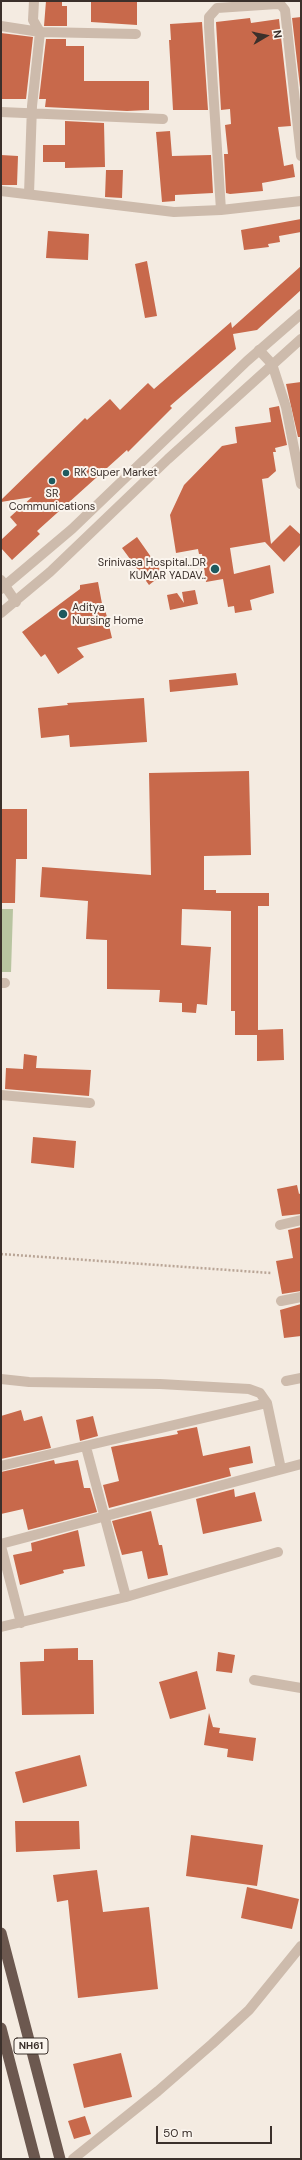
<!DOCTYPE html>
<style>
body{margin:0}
#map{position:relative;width:302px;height:2160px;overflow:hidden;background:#f4ebe1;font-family:"DM Sans",sans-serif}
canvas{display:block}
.frame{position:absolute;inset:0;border:2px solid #3b302b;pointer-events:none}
.north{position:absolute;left:246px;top:16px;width:40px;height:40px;-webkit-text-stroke:3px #fbf5ee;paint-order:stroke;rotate:81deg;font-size:11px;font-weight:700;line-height:16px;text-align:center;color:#3b302b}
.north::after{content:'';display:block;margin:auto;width:14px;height:18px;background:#3b302b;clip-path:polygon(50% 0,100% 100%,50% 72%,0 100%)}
.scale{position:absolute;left:156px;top:2126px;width:116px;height:18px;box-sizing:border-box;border:2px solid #3b302b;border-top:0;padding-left:5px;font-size:12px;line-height:14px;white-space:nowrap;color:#3b302b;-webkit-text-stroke:3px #fbf5ee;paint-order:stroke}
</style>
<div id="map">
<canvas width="302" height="2160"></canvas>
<div class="frame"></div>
<div class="north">N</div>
<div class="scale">50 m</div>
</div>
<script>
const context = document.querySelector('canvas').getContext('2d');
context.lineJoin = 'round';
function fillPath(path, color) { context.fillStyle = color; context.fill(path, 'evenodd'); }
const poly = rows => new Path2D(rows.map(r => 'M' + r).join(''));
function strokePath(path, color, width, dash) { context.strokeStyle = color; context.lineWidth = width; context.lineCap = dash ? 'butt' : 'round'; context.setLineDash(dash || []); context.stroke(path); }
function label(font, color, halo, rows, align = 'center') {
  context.font = font + ' "DM Sans",sans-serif'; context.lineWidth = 4; context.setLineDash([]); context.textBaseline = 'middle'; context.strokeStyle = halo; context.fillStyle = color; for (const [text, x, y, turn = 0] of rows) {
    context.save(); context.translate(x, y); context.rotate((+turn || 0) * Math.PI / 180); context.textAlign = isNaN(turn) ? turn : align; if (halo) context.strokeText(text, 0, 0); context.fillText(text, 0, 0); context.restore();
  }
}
fillPath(poly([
 [1,909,13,909,11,972,1,972]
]), '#b8c4a0');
fillPath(poly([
 [46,1,62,1,62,6,67,6,67,26,44,26],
 [91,1,137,1,137,25,91,22],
 [301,17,301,96,292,18],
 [250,18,251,23,279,19,291,126,278,127,284,166,293,164,295,177,262,183,263,191,230,194,226,193,224,154,228,154,225,125,231,124,230,109,221,110,216,22],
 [202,22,208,110,173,110,169,40,171,40,170,24],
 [1,33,33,37,26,99,2,99],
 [46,39,66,39,66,46,84,46,84,81,149,81,149,110,127,111,45,107,46,99,39,99],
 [65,121,104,123,105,167,65,168,65,162,43,162,43,145,65,145],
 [170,131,172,156,211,155,213,193,175,195,175,201,162,202,156,132],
 [1,155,18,156,17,185,1,185],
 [106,170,123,170,122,198,105,197],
 [301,219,301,232,279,236,280,242,268,244,269,247,244,250,241,230],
 [48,231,89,234,88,260,46,258],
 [147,261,157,316,145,318,135,264],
 [301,266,301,290,257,330,233,334,236,349,170,406,172,408,128,452,127,450,37,531,40,534,12,560,1,548,1,540,17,525,10,517,32,497,1,502,1,500,85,418,87,420,110,399,120,410,148,383,154,389,231,322,232,328],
 [301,382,301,437,298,437,286,384],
 [279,406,287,445,275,448,276,452,273,452,276,471,268,478,262,479,271,544,290,525,301,535,301,544,284,562,265,542,230,548,234,574,270,565,274,593,250,600,252,610,235,613,234,606,228,607,223,579,206,582,202,554,199,554,198,549,176,553,170,515,184,485,222,446,237,443,235,427,271,422,269,408],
 [137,537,163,574,149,585,122,548],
 [98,582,103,609,105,609,112,638,77,648,84,657,58,674,45,654,41,657,22,632,80,589,80,585],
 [195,590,198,604,170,610,167,595,177,593,184,603,182,592],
 [236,673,238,685,170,692,169,680],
 [144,698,147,742,70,747,69,735,41,738,38,708,68,705,67,703],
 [249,771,251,855,204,856,204,890,216,890,216,893,269,893,269,906,258,906,258,1030,283,1029,284,1060,257,1061,257,1035,235,1035,235,1011,231,1011,231,911,182,909,181,945,211,947,207,1005,197,1004,196,1013,182,1012,182,1003,159,1002,160,990,107,989,107,940,86,939,88,901,40,897,42,867,151,875,149,773],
 [1,809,27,809,27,859,16,859,15,903,1,903],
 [24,1054,37,1056,36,1068,91,1070,89,1096,5,1089,6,1068,23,1069],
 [33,1137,76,1141,74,1168,31,1163],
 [297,1185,299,1194,301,1193,301,1214,282,1216,277,1189],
 [301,1227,301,1291,282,1294,276,1261,293,1258,288,1230],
 [301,1304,301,1336,284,1338,280,1310],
 [21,1410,24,1421,42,1416,51,1448,1,1459,1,1416],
 [93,1416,98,1436,80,1441,76,1420],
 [197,1427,203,1456,250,1446,253,1463,229,1468,231,1476,109,1508,103,1485,119,1481,111,1447,178,1434,177,1431],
 [54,1460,55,1464,78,1460,84,1488,90,1488,97,1512,28,1530,23,1509,1,1514,1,1472],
 [234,1489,235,1497,255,1492,262,1521,203,1534,196,1499],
 [151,1511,159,1545,162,1545,168,1575,148,1579,142,1551,122,1555,112,1521],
 [78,1530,85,1566,63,1570,64,1573,20,1585,13,1555,32,1551,31,1543],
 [78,1648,78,1660,93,1660,94,1714,22,1715,20,1662,44,1661,44,1649],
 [218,1652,235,1655,232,1673,216,1671],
 [197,1671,206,1709,170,1719,159,1682],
 [209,1713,213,1727,220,1728,219,1733,256,1738,253,1761,227,1757,228,1749,204,1745],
 [80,1755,87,1786,23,1803,15,1772],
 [15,1821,79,1821,80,1849,16,1852],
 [191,1835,263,1845,257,1886,186,1876],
 [97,1870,103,1912,149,1907,158,1989,78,1998,68,1900,57,1902,53,1875],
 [247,1887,299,1899,292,1929,241,1918],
 [121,2053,132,2097,84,2108,73,2064],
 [85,2116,91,2134,74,2139,68,2121]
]), '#c8694b');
strokePath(poly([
 [1,1254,271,1273]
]), '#b9a596', 2.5, [2, 2]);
strokePath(poly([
 [1,26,40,32,136,34],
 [1,112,163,119],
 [1,191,174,212,221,210,301,201],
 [29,194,32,106,40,32,33,20,34,1],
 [221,210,209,27,209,17,217,8,277,4,281,5,285,10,301,156],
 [259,350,272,364,286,407,301,484],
 [1,580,16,602],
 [1,983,5,983],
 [1,1095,90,1103],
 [280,1225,301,1220],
 [281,1301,301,1297],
 [1,1379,29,1382,160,1384,249,1389,260,1393,267,1403,281,1469],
 [286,1381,301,1378],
 [1,1466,267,1403],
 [1,1544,301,1464],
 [1,1546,21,1623],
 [126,1597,278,1552],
 [1,1627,126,1597,86,1447],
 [254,1680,301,1688],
 [73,2159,158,2091,212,2044,249,2010,301,1946]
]), '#cdbbac', 10);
strokePath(poly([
 [1,589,72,529,247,361,301,314],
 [1,613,50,572,168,459,301,339]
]), '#cdbbac', 10);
strokePath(poly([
 [1,1933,60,2159],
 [1,2028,35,2159]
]), '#6c584f', 11);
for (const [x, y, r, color] of [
 [66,473,4,"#1f5a5e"],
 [52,481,4,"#1f5a5e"],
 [215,569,5,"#1f5a5e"],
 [63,614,5,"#1f5a5e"]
]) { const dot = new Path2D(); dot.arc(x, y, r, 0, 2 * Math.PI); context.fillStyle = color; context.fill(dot); strokePath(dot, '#fbf5ee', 1.5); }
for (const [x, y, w] of [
 [31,2046,34]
]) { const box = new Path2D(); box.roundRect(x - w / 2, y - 8, w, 16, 3); context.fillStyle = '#fbf5ee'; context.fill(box); strokePath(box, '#3b302b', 1); }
label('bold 10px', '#3b302b', null, [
 ["NH61",31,2046]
]);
label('11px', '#3b302b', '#fbf5ee', [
 ["RK Super Market",74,473],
 ["SR",52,494,"center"],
 ["Communications",52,507,"center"],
 ["Srinivasa Hospital..DR",206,563,"right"],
 ["KUMAR YADAV..",206,576,"right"],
 ["Aditya",72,608],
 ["Nursing Home",72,621]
], 'left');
</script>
